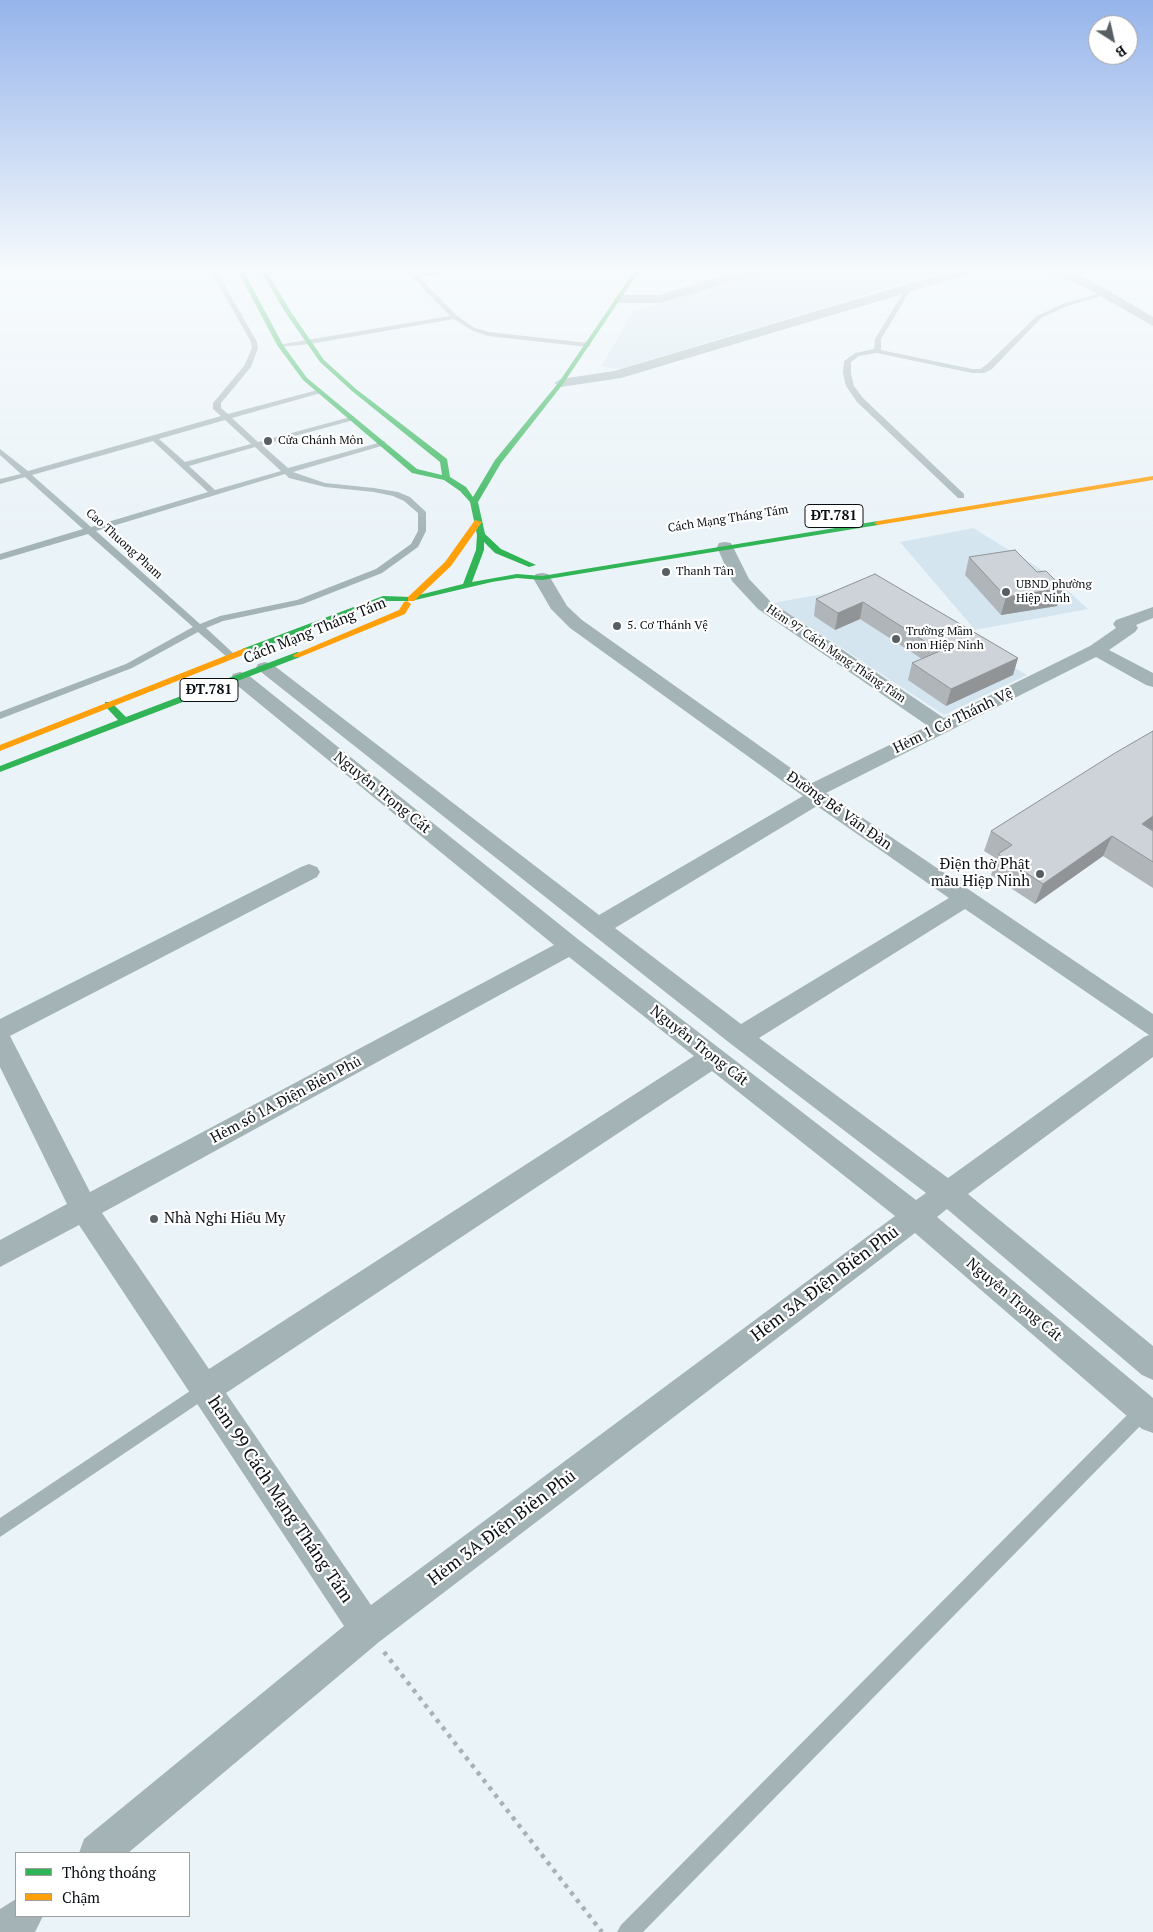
<!DOCTYPE html>
<meta charset="utf-8">
<style>
body{margin:0}
#map{position:relative;width:1153px;height:1932px;overflow:hidden;background:#eaf3f8;font-family:"PT Serif",serif}
canvas{display:block}
.legend{position:absolute;left:15px;top:1852px;width:175px;height:65px;box-sizing:border-box;background:#fff;border:1px solid #9d9fa0;margin:0;padding:6px 9px;list-style:none;font-size:15px;color:#090f12}
.legend li{display:flex;align-items:center;gap:10px;height:25px}
.legend b{width:25px;border:1px solid #9d9fa0}
.north{position:absolute;left:1088px;top:15px;width:50px;height:50px;box-sizing:border-box;background:#fff;border:1px solid #9d9fa0;border-radius:50%;rotate:145deg;font-size:14px;font-weight:700;line-height:20px;text-align:center;color:#090f12}
.north::after{content:'';display:block;margin:auto;width:18px;height:22px;background:#585f62;clip-path:polygon(50% 0,100% 100%,50% 72%,0 100%)}
</style>
<div id="map">
<canvas width="1153" height="1932"></canvas>
<ul class="legend">
<li><b style="height:6px;background:#30b455"></b>Thông thoáng</li>
<li><b style="height:6px;background:#ff9f0a"></b>Chậm</li>
</ul>
<div class="north">B</div>
</div>
<script>
const context = document.querySelector('canvas').getContext('2d');
context.lineJoin = 'round';
function fillPath(path, color) { context.fillStyle = color; context.fill(path, 'evenodd'); }
const poly = rows => new Path2D(rows.map(r => 'M' + r).join(''));
function strokePath(path, color, width, dash) { context.strokeStyle = color; context.lineWidth = width; context.lineCap = dash ? 'butt' : 'round'; context.setLineDash(dash || []); context.stroke(path); }
function label(font, color, halo, rows, align = 'center') {
  context.font = font + ' "PT Serif",serif'; context.lineWidth = 4.5; context.setLineDash([]); context.textBaseline = 'middle'; context.strokeStyle = halo; context.fillStyle = color; for (const [text, x, y, turn = 0] of rows) {
    context.save(); context.translate(x, y); context.rotate((+turn || 0) * Math.PI / 180); context.textAlign = isNaN(turn) ? turn : align; if (halo) context.strokeText(text, 0, 0); context.fillText(text, 0, 0); context.restore();
  }
}
fillPath(poly([
 [775,270,937,270,941,272,619,369,601,366,634,311],
 [973,528,1052,576,1088,609,975,630,900,542],
 [872,585,1027,675,944,715,773,603]
]), '#d5e5ef');
strokePath(poly([
 [384,1652,602,1932]
]), '#a8b2b6', 4.5, [4, 5.5]);
fillPath(poly([
 [210,270,216,270,257,342,258,348,251,367,221,403,221,408,228,414,321,389,321,393,232,418,258,442,354,416,354,420,262,445,288,468,385,441,385,445,293,472,325,483,374,488,398,492,410,497,426,512,426,531,418,547,382,573,303,604,223,621,206,628,234,654,234,658,228,658,198,632,132,668,0,719,0,712,126,664,193,627,88,534,0,560,0,554,83,529,25,477,0,484,0,479,21,474,0,455,0,449,28,471,221,416,213,409,213,403,244,366,252,348,251,342,210,270],
 [225,420,251,444,185,462,159,439,225,420],
 [153,441,208,492,91,527,32,475,153,441],
 [255,447,281,471,215,490,189,466,255,447],
 [285,474,289,478,325,487,374,492,393,496,404,501,418,513,418,531,411,544,376,569,297,600,220,616,200,624,96,531,285,474],
 [405,270,412,270,416,275,443,270,460,270,420,278,457,316,475,328,489,332,588,343,591,345,588,347,488,336,471,330,454,319,310,344,280,347,277,345,450,316,405,270],
 [906,288,911,289,881,339,881,350,972,369,980,369,986,365,1037,316,1063,304,1104,292,1107,294,1067,306,1041,318,992,369,984,373,972,373,877,353,859,356,851,362,851,373,854,386,863,398,964,494,964,498,958,498,857,402,846,386,843,373,844,361,855,353,874,349,875,339,906,288],
 [205,1381,211,1383,213,1389,211,1395,0,1537,0,1518,205,1381],
 [1144,1402,1150,1404,1152,1410,1150,1416,643,1932,617,1932,621,1925,1138,1404,1144,1402]
]), '#a3b3b6');
fillPath(poly([
 [744,270,765,270,763,273,660,303,619,303,613,299,619,295,659,295,744,270],
 [955,270,975,270,973,273,621,378,561,387,554,383,561,379,614,371,955,270],
 [1044,270,1065,270,1094,282,1153,317,1153,326,1086,288,1044,270],
 [725,542,731,543,749,579,770,601,944,718,1090,646,1116,628,1113,624,1116,620,1153,607,1153,618,1136,625,1138,628,1135,632,1109,650,1153,673,1153,687,1146,685,1096,657,826,793,1153,1014,1153,1057,968,1194,1153,1346,1153,1380,1142,1375,947,1209,937,1217,1153,1398,1153,1433,1142,1429,915,1233,379,1642,128,1853,79,1853,84,1839,344,1626,79,1225,0,1267,0,1240,67,1204,0,1067,0,1019,301,867,309,864,317,867,320,872,317,877,10,1036,90,1192,554,945,233,682,231,678,233,674,240,672,247,674,579,940,916,1200,926,1193,731,1044,256,668,258,664,265,662,272,664,599,915,803,796,570,628,551,609,533,578,536,574,542,573,548,574,567,606,582,620,812,783,928,726,758,609,732,581,717,547,719,543,725,542],
 [817,806,949,898,741,1024,615,928,817,806],
 [965,909,1149,1035,1144,1037,948,1178,759,1038,965,909],
 [569,957,694,1056,209,1369,102,1213,569,957],
 [712,1071,895,1216,371,1605,226,1393,712,1071],
 [16,1899,16,1916,43,1916,35,1932,0,1932,0,1909,16,1899]
]), '#a3b3b6');
fillPath(poly([
 [237,270,243,270,283,345,307,378,417,469,442,475,440,462,352,391,320,362,285,312,260,270,266,270,291,312,324,360,356,389,447,459,450,477,466,487,473,497,495,460,559,382,635,270,640,270,563,384,501,463,478,502,485,534,501,549,536,565,529,567,495,553,484,542,484,550,472,582,517,574,542,576,878,521,882,523,878,525,542,580,517,578,492,582,411,601,387,601,248,653,242,653,242,649,383,596,411,597,463,584,476,550,477,535,470,502,460,491,444,480,412,473,303,380,277,345,237,270],
 [297,652,300,653,300,657,0,772,0,766,118,720,105,706,105,702,111,702,126,717,297,652]
]), '#30b455');
fillPath(poly([
 [1153,476,1153,480,878,525,874,523,878,521,1153,476],
 [475,520,482,522,451,566,414,601,408,601,408,597,445,562,475,520],
 [407,601,411,604,405,614,300,657,294,657,293,655,399,610,404,602,407,601],
 [245,648,248,649,248,653,0,751,0,745,245,648]
]), '#ff9f0a');
fillPath(poly([
 [969,557,1037,572,1063,588,1057,606,1001,615,965,575],
 [875,574,1018,658,1013,675,946,706,908,680,912,663,922,659,860,619,835,630,814,616,816,599],
 [1153,731,1153,888,1103,856,1035,904,991,875,997,859,984,851,991,831]
]), '#b0b5ba');
fillPath(poly([
 [1063,588,1057,606,1001,615,1006,597],
 [863,602,860,619,835,630,838,613],
 [1018,658,1013,675,946,706,951,689],
 [1153,816,1153,830,1142,824],
 [1112,836,1103,856,1035,904,1043,884]
]), '#909497');
const building = poly([
 [1015,550,1037,572,1046,571,1063,588,1006,597,969,557,1015,550],
 [875,574,1018,658,951,689,912,663,940,651,863,602,838,613,816,599,875,574],
 [1153,731,1153,816,1142,824,1153,831,1153,862,1112,836,1043,884,998,854,1012,845,991,831,1115,753,1153,731]
]);
fillPath(building, '#cdd3d8');
strokePath(building, '#909497', 1);
const sky = context.createLinearGradient(0, 0, 0, 541);
sky.addColorStop(0, '#96b4eb');
sky.addColorStop(0.5, '#f6fafc');
sky.addColorStop(1, '#f6fafc00');
context.fillStyle = sky;
context.fillRect(0, 0, 1153, 541);
for (const [x, y, r, color] of [
 [268,441,5,"#585f62"],
 [666,572,5,"#585f62"],
 [1006,592,5,"#585f62"],
 [617,626,5,"#585f62"],
 [896,639,5,"#585f62"],
 [1040,874,5,"#585f62"],
 [154,1219,5,"#585f62"]
]) { const dot = new Path2D(); dot.arc(x, y, r, 0, 2 * Math.PI); context.fillStyle = color; context.fill(dot); strokePath(dot, '#fff', 2); }
label('12px', '#090f12', '#fff', [
 ["Cửa Chánh Môn",278,441],
 ["Thanh Tân",676,572],
 ["UBND phường",1016,585],
 ["Hiệp Ninh",1016,599],
 ["5. Cơ Thánh Vệ",627,626],
 ["Trường Mầm",906,632],
 ["non Hiệp Ninh",906,646]
], 'left');
label('12px', '#090f12', '#fff', [
 ["Cách Mạng Tháng Tám",728,519,-9],
 ["Cao Thuong Pham",124,544,42],
 ["Hẻm 97 Cách Mạng Tháng Tám",836,654,34]
]);
for (const [x, y, w] of [
 [834,516,58],
 [209,690,58]
]) { const box = new Path2D(); box.roundRect(x - w / 2, y - 11.5, w, 23, 4); context.fillStyle = '#fff'; context.fill(box); strokePath(box, '#090f12', 1); }
label('bold 14px', '#090f12', null, [
 ["ĐT.781",834,516],
 ["ĐT.781",209,690]
]);
label('15px', '#090f12', '#fff', [
 ["Cách Mạng Tháng Tám",315,631,-22],
 ["Hẻm 1 Cơ Thánh Vệ",953,721,-26],
 ["Nguyễn Trọng Cát",382,793,39],
 ["Đường Bế Văn Đàn",839,811,35],
 ["Nguyễn Trọng Cát",699,1046,38],
 ["Hẻm số 1A Điện Biên Phủ",286,1100,-28],
 ["Nguyễn Trọng Cát",1014,1300,40]
]);
label('15px', '#090f12', '#fff', [
 ["Điện thờ Phật",1030,865],
 ["mẫu Hiệp Ninh",1030,882],
 ["Nhà Nghỉ Hiểu My",164,1219,"left"]
], 'right');
label('18px', '#090f12', '#fff', [
 ["Hẻm 3A Điện Biên Phủ",825,1284,-37],
 ["hẻm 99 Cách Mạng Tháng Tám",280,1500,56],
 ["Hẻm 3A Điện Biên Phủ",502,1528,-37]
]);
</script>
